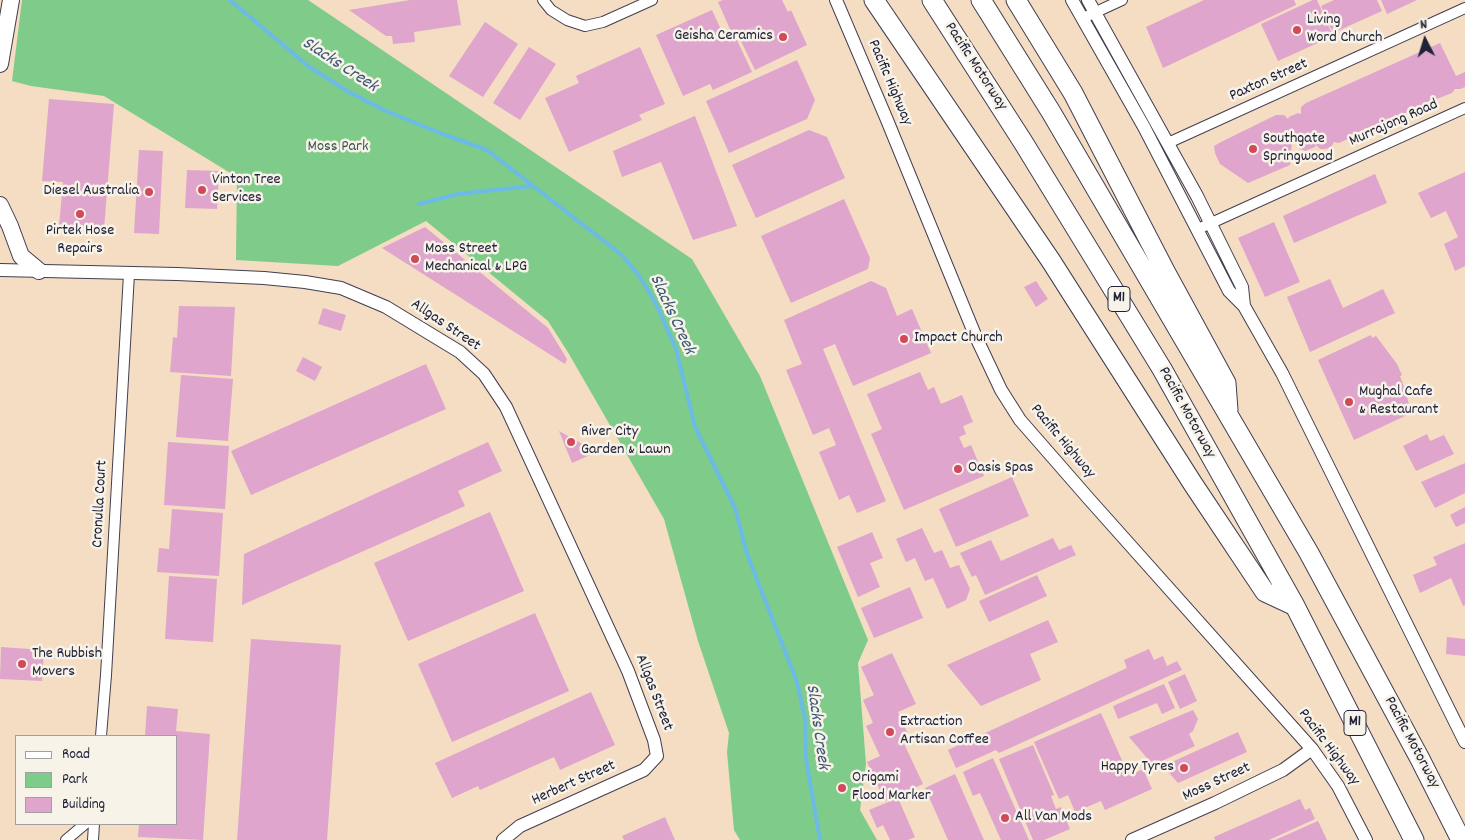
<!DOCTYPE html>
<style>
body{margin:0}
#map{position:relative;width:1465px;height:840px;overflow:hidden;background:#f4ddc2;font-family:Dekko,sans-serif}
canvas{display:block}
.legend{position:absolute;left:15px;top:735px;width:162px;height:90px;box-sizing:border-box;background:#f7f3e8;border:1px solid #a29fa3;margin:0;padding:6px 9px;list-style:none;font-size:15px;color:#22223b}
.legend li{display:flex;align-items:center;gap:10px;height:25px}
.legend b{width:25px;border:1px solid #a29fa3}
.north{position:absolute;left:1400px;top:15px;width:50px;height:50px;-webkit-text-stroke:4px #f7f3e8;paint-order:stroke;rotate:355deg;font-size:14px;font-weight:700;line-height:20px;text-align:center;color:#22223b}
.north::after{content:'';display:block;margin:auto;width:18px;height:22px;background:#22223b;clip-path:polygon(50% 0,100% 100%,50% 72%,0 100%)}
</style>
<div id="map">
<canvas width="1465" height="840"></canvas>
<ul class="legend">
<li><b style="height:6px;background:#fff"></b>Road</li>
<li><b style="height:14px;background:#7ecb8a"></b>Park</li>
<li><b style="height:14px;background:#dfa5cc"></b>Building</li>
</ul>
<div class="north">N</div>
</div>
<script>
const context = document.querySelector('canvas').getContext('2d');
context.lineJoin = 'round';
function fillPath(path, color) { context.fillStyle = color; context.fill(path, 'evenodd'); }
const poly = rows => new Path2D(rows.map(r => 'M' + r).join(''));
function strokePath(path, color, width, dash) { context.strokeStyle = color; context.lineWidth = width; context.lineCap = dash ? 'butt' : 'round'; context.setLineDash(dash || []); context.stroke(path); }
function label(font, color, halo, rows, align = 'center') {
  context.font = font + ' Dekko,sans-serif'; context.lineWidth = 5; context.setLineDash([]); context.textBaseline = 'middle'; context.strokeStyle = halo; context.fillStyle = color; for (const [text, x, y, turn = 0] of rows) {
    context.save(); context.translate(x, y); context.rotate((+turn || 0) * Math.PI / 180); context.textAlign = isNaN(turn) ? turn : align; if (halo) context.strokeText(text, 0, 0); context.fillText(text, 0, 0); context.restore();
  }
}
fillPath(poly([
 [22,0,308,0,692,259,760,376,868,640,858,663,866,764,860,810,877,840,740,840,734,830,727,752,729,733,698,641,664,519,569,354,548,321,426,221,338,266,236,260,237,177,104,96,31,86,12,81]
]), '#7ecb8a');
strokePath(poly([
 [230,0,308,66,347,91,386,111,440,133,487,150,623,256,642,280,657,306,676,349,695,427,735,508,747,554,797,682,805,719,806,759,820,840],
 [419,204,458,194,532,186]
]), '#6cbbe6', 4);
fillPath(poly([
 [410,0,457,0,461,25,414,32,415,42,393,44,392,36,386,36,349,10],
 [723,0,782,0,788,12,791,10,807,45,755,70,738,35,761,24,733,36,718,2],
 [1204,0,1294,0,1296,5,1163,68,1146,27],
 [1313,0,1317,0,1333,36,1278,61,1261,24],
 [1334,0,1377,0,1382,11,1333,33,1321,6],
 [1381,0,1417,0,1387,14],
 [712,10,723,34,728,32,732,40,736,38,752,72,713,90,710,84,683,96,656,35],
 [485,22,518,44,483,97,449,76],
 [1440,43,1456,76,1465,72,1465,87,1460,89,1455,89,1452,93,1429,102,1424,102,1422,106,1400,115,1395,115,1391,120,1369,129,1365,128,1361,133,1339,143,1334,142,1331,147,1326,149,1320,149,1316,145,1315,147,1305,151,1300,149,1293,131,1290,165,1248,183,1220,164,1215,153,1214,146,1221,142,1276,115,1284,115,1288,119,1289,117,1298,113,1301,114,1301,107,1306,103],
 [529,47,556,64,520,120,493,103],
 [640,47,665,104,639,115,642,120,569,152,545,98,579,83,576,76],
 [797,60,815,100,807,119,729,153,706,101],
 [49,99,114,104,104,229,59,226,63,182,42,181],
 [695,116,737,226,693,240,661,162,622,177,613,151],
 [809,130,827,137,845,178,756,218,732,165],
 [139,150,163,151,159,234,134,233],
 [187,170,219,171,217,209,185,208],
 [1465,172,1465,266,1455,271,1444,244,1458,237,1446,211,1431,218,1418,193],
 [1375,174,1387,203,1294,243,1283,216],
 [844,199,870,258,868,269,791,303,761,236],
 [1274,222,1300,282,1265,297,1238,238],
 [425,227,548,328,567,359,565,364,382,248],
 [1330,279,1343,308,1383,289,1395,313,1310,352,1287,297],
 [871,281,886,288,897,316,912,309,931,353,853,386,835,344,823,349,886,501,857,513,849,495,839,500,819,452,836,445,829,428,813,435,786,370,802,364,784,320],
 [1036,281,1048,299,1036,307,1024,287],
 [179,306,235,307,231,376,170,372,173,337,177,338],
 [323,308,346,315,341,331,318,324],
 [1371,335,1372,338,1376,336,1397,364,1402,375,1400,376,1406,392,1409,405,1403,407,1407,415,1354,440,1318,360],
 [303,357,322,367,315,381,296,371],
 [426,364,446,409,251,495,231,451],
 [920,372,928,390,934,387,941,404,962,395,973,422,963,426,966,434,959,437,964,448,971,445,984,476,904,510,871,434,882,429,867,394],
 [181,375,233,379,228,441,176,437],
 [559,431,597,452,572,463],
 [1427,434,1430,441,1444,435,1454,454,1416,471,1403,446],
 [168,442,229,446,225,509,164,505],
 [488,442,502,471,458,491,465,506,242,605,244,554],
 [1465,463,1465,493,1435,508,1421,482],
 [1012,477,1029,516,956,547,939,509],
 [1465,507,1465,523,1456,527,1450,515],
 [172,509,223,513,219,576,157,572,159,548,169,549],
 [490,512,524,591,408,641,374,563],
 [922,528,934,553,942,550,950,568,959,565,970,589,966,600,947,609,933,578,925,581,915,558,906,562,896,539],
 [872,532,883,558,870,563,880,587,858,597,837,547],
 [1053,538,1059,550,1071,545,1076,555,985,595,976,575,972,577,960,553,991,540,1001,561],
 [1465,543,1465,605,1463,606,1451,578,1420,593,1413,575,1437,565,1433,557],
 [1037,575,1047,596,989,622,979,601],
 [169,576,217,579,213,642,165,639],
 [910,587,923,618,874,638,861,608],
 [535,613,569,691,452,742,418,664],
 [1048,620,1058,642,1030,654,1041,680,981,706,947,665],
 [1447,637,1465,639,1465,656,1446,654],
 [251,639,341,645,327,840,237,840],
 [1,647,44,650,42,681,0,679],
 [1149,649,1154,660,1163,656,1167,666,1177,661,1182,670,999,753,996,750,956,768,948,750,1127,668,1124,660],
 [892,653,916,704,898,712,907,732,900,735,923,784,885,801,867,762,880,756,866,726,873,723,863,700,874,695,861,667],
 [1185,674,1197,701,1180,709,1168,682],
 [1164,684,1175,708,1162,714,1157,703,1118,719,1113,706],
 [591,692,615,745,560,770,554,757,480,790,478,786,452,798,435,763],
 [147,706,178,709,176,731,210,734,203,840,138,837,139,824,176,824,176,736,145,736],
 [1193,710,1198,719,1193,731,1189,734,1195,746,1153,765,1129,737],
 [1101,713,1129,776,1143,769,1152,789,1105,810,1101,801,1075,812,1068,795,1059,799,1034,742],
 [1238,732,1247,752,1178,783,1163,766],
 [1033,745,1054,795,1051,796,1056,809,1061,807,1070,829,1044,840,1033,840,999,759],
 [993,758,1029,840,1001,840,980,793,973,796,963,772],
 [955,774,984,840,948,840,925,788],
 [898,798,915,837,908,840,890,840,883,825,877,828,869,810],
 [1300,799,1305,810,1310,808,1315,819,1269,840,1215,840,1214,837],
 [665,817,675,840,624,840,622,836],
 [1318,821,1327,840,1275,840]
]), '#dfa5cc');
const minor = poly([
 [543,0,551,10,567,20,585,26,603,22,652,0],
 [1083,18,1122,0],
 [1168,143,1465,8],
 [1198,229,1465,108],
 [101,736,106,675,129,274],
 [66,840,85,824],
 [93,840,94,824]
]);
const tertiary = poly([
 [836,0,887,120,975,335,1001,390,1020,420,1089,499,1312,749,1338,786,1366,840],
 [1072,0,1144,127,1229,291,1244,306,1282,373,1465,742],
 [1088,0,1197,196,1242,287,1244,306],
 [0,270,177,274,264,278,305,282,341,288,386,307,460,352,484,374,506,407,628,671,654,740,657,756,644,770,520,826,503,840],
 [1132,840,1215,803,1283,770,1312,749]
]);
const primary = poly([
 [0,64,11,0],
 [0,205,10,226,21,256,39,271]
]);
const motorway = poly([
 [874,0,1051,261,1193,484,1265,592,1295,606],
 [932,0,1023,142,1162,369,1295,606,1414,840],
 [981,0,1051,112,1309,553,1420,759,1461,840],
 [1016,0,1073,93,1165,271,1226,383,1228,410]
]);
strokePath(minor, '#423e4f', 12);
strokePath(tertiary, '#423e4f', 14);
strokePath(primary, '#423e4f', 18);
strokePath(motorway, '#423e4f', 21);
strokePath(minor, '#fff', 10);
strokePath(tertiary, '#fff', 12);
strokePath(primary, '#fff', 16);
strokePath(motorway, '#fff', 19);
for (const [x, y, r, color] of [
 [1297,30,5,"#d1495b"],
 [783,37,5,"#d1495b"],
 [1253,149,5,"#d1495b"],
 [202,190,5,"#d1495b"],
 [149,192,5,"#d1495b"],
 [80,214,5,"#d1495b"],
 [415,259,5,"#d1495b"],
 [904,339,5,"#d1495b"],
 [1349,402,5,"#d1495b"],
 [571,442,5,"#d1495b"],
 [958,469,5,"#d1495b"],
 [22,664,5,"#d1495b"],
 [890,732,5,"#d1495b"],
 [1184,768,5,"#d1495b"],
 [842,788,5,"#d1495b"],
 [1005,818,5,"#d1495b"]
]) { const dot = new Path2D(); dot.arc(x, y, r, 0, 2 * Math.PI); context.fillStyle = color; context.fill(dot); strokePath(dot, '#f7f3e8', 2); }
for (const [x, y, w] of [
 [1119,299,22],
 [1355,723,22]
]) { const box = new Path2D(); box.roundRect(x - w / 2, y - 12.5, w, 25, 4); context.fillStyle = '#f7f3e8'; context.fill(box); strokePath(box, '#22223b', 1); }
label('bold 15px', '#22223b', null, [
 ["M1",1119,299],
 ["M1",1355,723]
]);
label('16px', '#22223b', '#f7f3e8', [
 ["Living",1307,21],
 ["Word Church",1307,39],
 ["Geisha Ceramics",773,37,"right"],
 ["Southgate",1263,140],
 ["Springwood",1263,158],
 ["Vinton Tree",212,181],
 ["Services",212,199],
 ["Diesel Australia",139,192,"right"],
 ["Pirtek Hose",80,232,"center"],
 ["Repairs",80,250,"center"],
 ["Moss Street",425,250],
 ["Mechanical & LPG",425,268],
 ["Impact Church",914,339],
 ["Mughal Cafe",1359,393],
 ["& Restaurant",1359,411],
 ["River City",581,433],
 ["Garden & Lawn",581,451],
 ["Oasis Spas",968,469],
 ["The Rubbish",32,655],
 ["Movers",32,673],
 ["Extraction",900,723],
 ["Artisan Coffee",900,741],
 ["Happy Tyres",1174,768,"right"],
 ["Origami",852,779],
 ["Flood Marker",852,797],
 ["All Van Mods",1015,818]
], 'left');
label('16px', '#22223b', '#f7f3e8', [
 ["Pacific Motorway",975,67,57],
 ["Paxton Street",1269,81,-24],
 ["Pacific Highway",889,83,67],
 ["Murrajong Road",1394,124,-24],
 ["Allgas Street",445,326,34],
 ["Pacific Motorway",1186,413,61],
 ["Pacific Highway",1062,442,50],
 ["Cronulla Court",101,504,-87],
 ["Allgas Street",653,693,69],
 ["Pacific Motorway",1411,743,62],
 ["Pacific Highway",1328,748,53],
 ["Moss Street",1217,783,-25],
 ["Herbert Street",574,784,-24]
]);
label('16px', '#3e5553', '#f7f3e8', [
 ["Moss Park",338,148]
]);
label('italic 18px', '#3c5877', '#f7f3e8', [
 ["Slacks Creek",339,66,33],
 ["Slacks Creek",671,315,65],
 ["Slacks Creek",816,727,82]
]);
</script>
